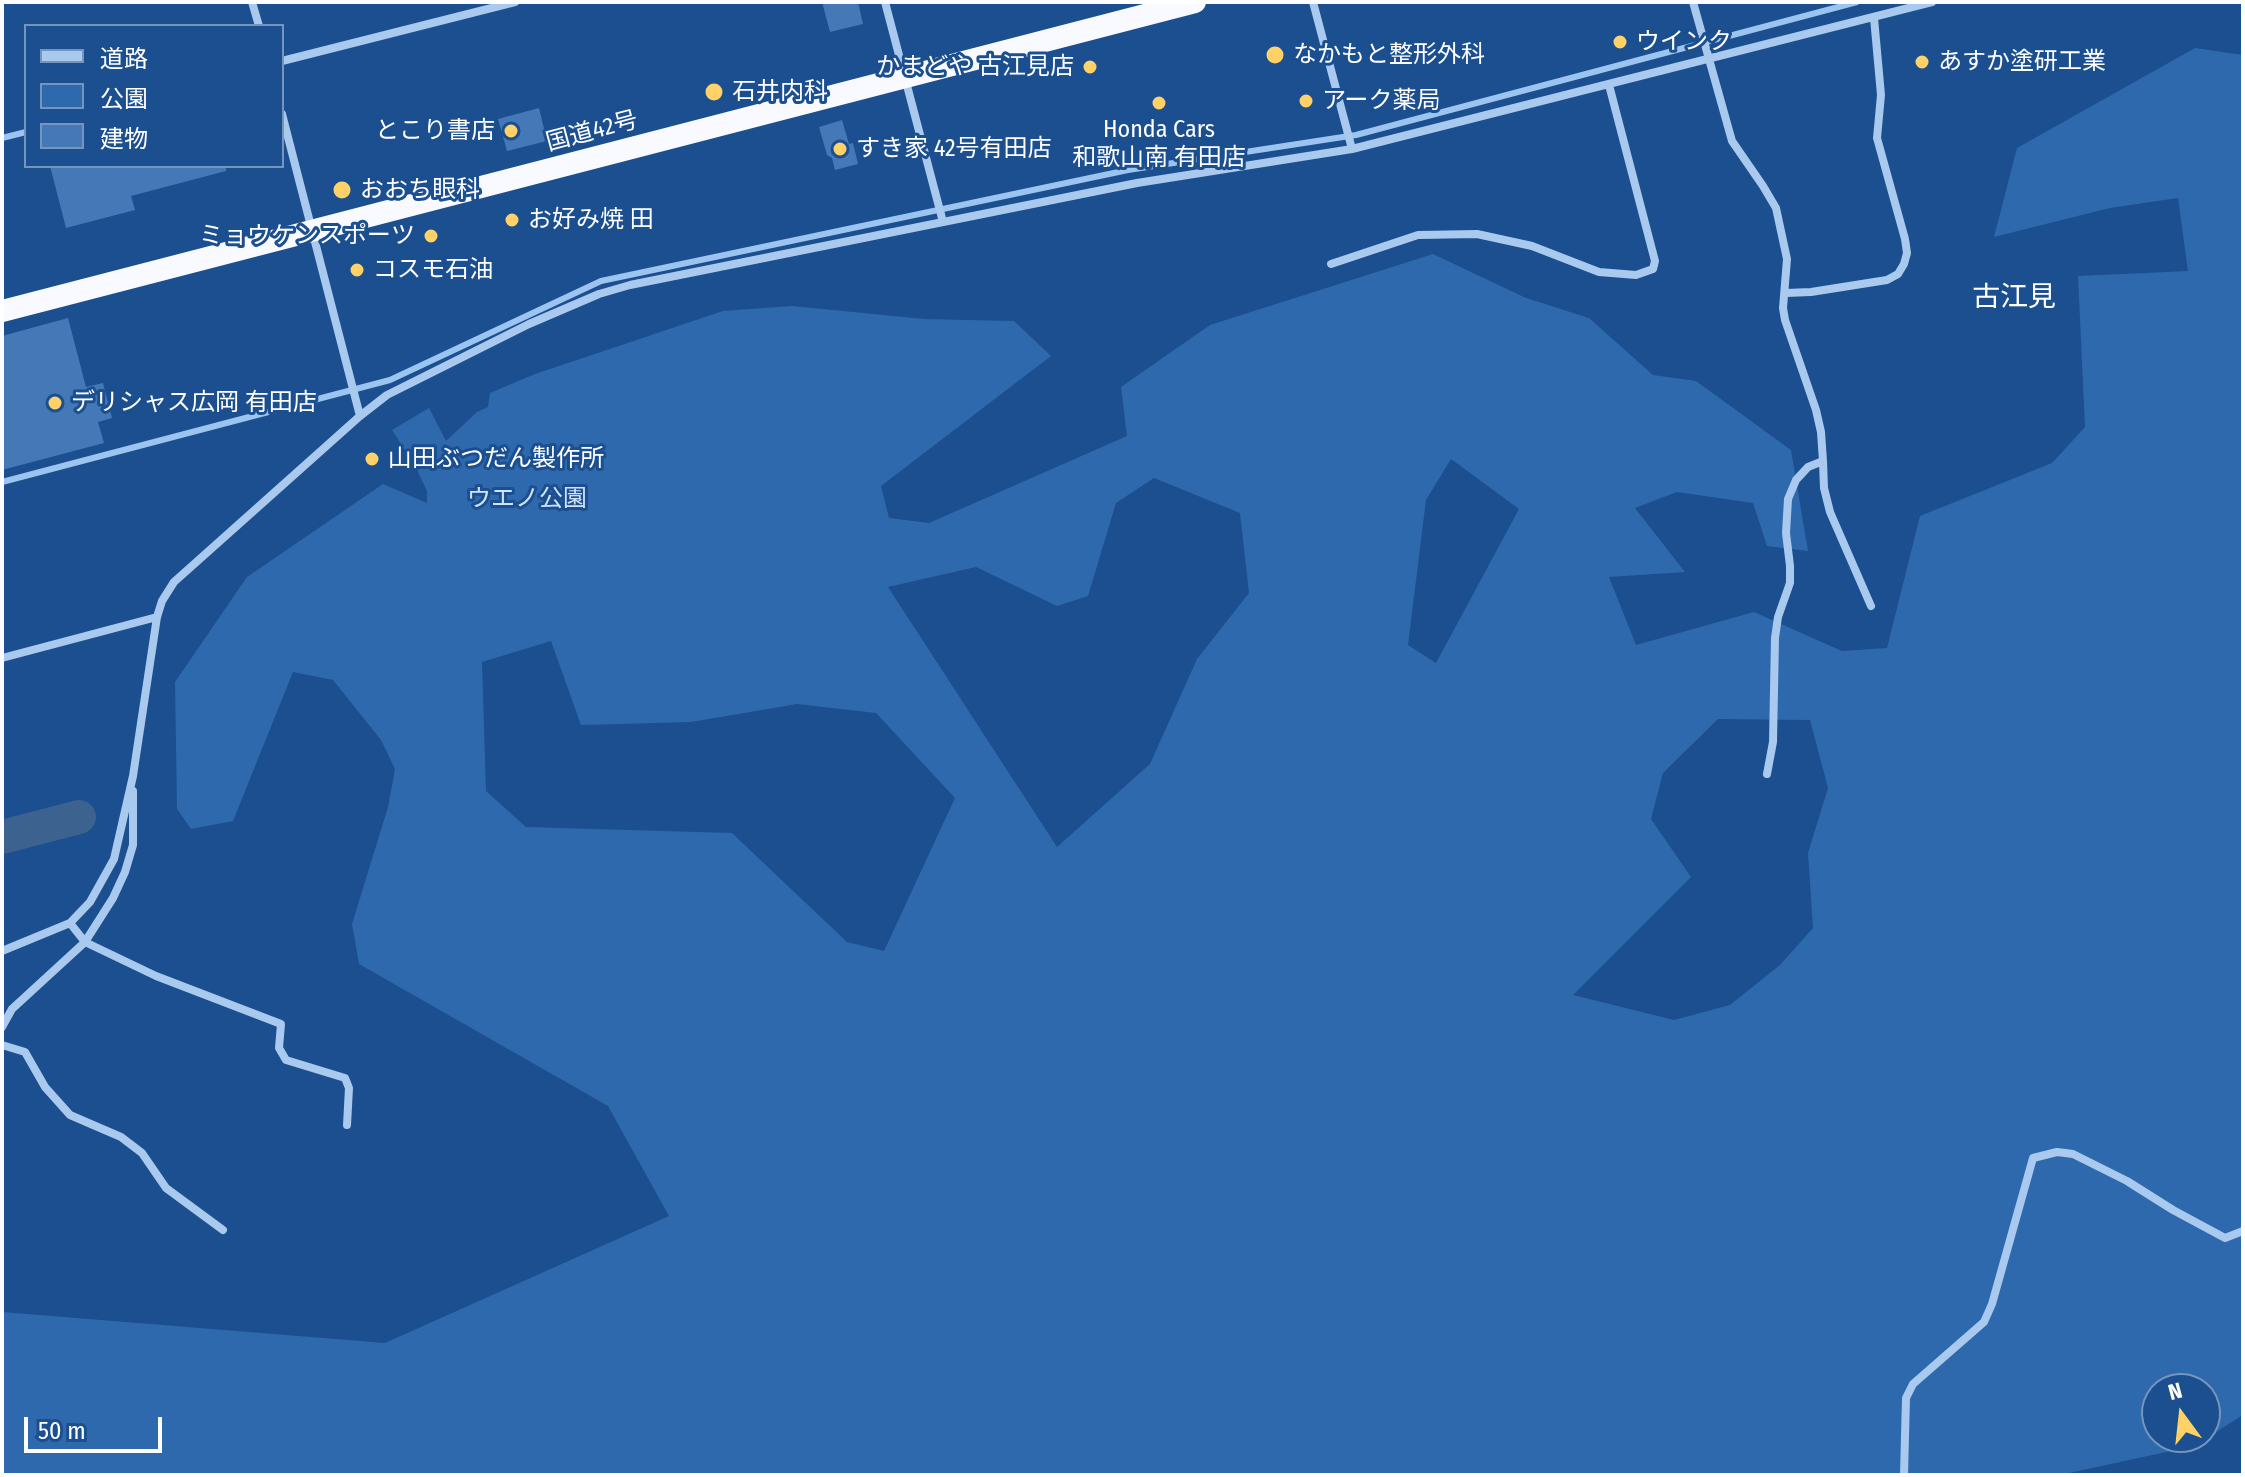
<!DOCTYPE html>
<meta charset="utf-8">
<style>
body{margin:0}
#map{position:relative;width:2245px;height:1477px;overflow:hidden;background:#1b4f8f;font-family:"Fira Sans Condensed","Noto Sans JP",sans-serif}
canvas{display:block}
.frame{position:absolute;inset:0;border:4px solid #fff;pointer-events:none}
.legend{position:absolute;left:24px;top:24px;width:260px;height:144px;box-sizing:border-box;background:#1b4f8f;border:2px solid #7695bc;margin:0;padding:10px 14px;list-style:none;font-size:24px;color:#fff}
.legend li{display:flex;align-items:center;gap:16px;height:40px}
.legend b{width:40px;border:2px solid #7695bc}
.north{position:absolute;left:2141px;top:1373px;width:80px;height:80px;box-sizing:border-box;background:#1b4f8f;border:2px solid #7695bc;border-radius:50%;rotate:345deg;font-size:22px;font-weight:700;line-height:32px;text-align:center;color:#fff}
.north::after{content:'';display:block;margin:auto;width:28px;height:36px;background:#ffd166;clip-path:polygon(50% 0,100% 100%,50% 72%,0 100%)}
.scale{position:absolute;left:24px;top:1417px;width:138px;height:36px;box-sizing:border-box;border:4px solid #fff;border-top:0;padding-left:10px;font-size:24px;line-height:28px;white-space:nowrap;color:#fff;-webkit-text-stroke:6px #1b4f8f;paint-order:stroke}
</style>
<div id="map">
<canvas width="2245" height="1477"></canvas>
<div class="frame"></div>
<ul class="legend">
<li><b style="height:10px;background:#a9c9ee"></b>道路</li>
<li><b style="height:22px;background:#2e69ad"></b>公園</li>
<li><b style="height:22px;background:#4478b7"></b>建物</li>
</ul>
<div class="north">N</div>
<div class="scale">50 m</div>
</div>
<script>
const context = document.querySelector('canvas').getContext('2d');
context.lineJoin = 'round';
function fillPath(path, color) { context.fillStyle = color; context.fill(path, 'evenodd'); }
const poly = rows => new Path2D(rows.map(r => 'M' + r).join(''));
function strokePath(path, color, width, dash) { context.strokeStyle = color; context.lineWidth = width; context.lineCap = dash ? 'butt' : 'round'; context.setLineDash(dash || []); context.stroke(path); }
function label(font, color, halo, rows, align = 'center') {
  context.font = font + ' "Fira Sans Condensed","Noto Sans JP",sans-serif'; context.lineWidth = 6; context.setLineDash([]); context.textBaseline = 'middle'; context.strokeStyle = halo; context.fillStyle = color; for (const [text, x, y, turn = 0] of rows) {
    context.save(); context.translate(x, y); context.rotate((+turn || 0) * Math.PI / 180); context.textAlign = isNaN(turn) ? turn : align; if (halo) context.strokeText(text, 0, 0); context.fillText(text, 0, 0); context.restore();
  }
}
fillPath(poly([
 [2195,48,2243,55,2243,1415,2194,1446,2060,1475,2,1475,2,1312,385,1343,669,1216,608,1106,359,964,352,924,388,807,395,769,381,740,333,680,293,672,233,821,191,829,177,809,175,682,247,577,383,484,427,503,427,491,415,466,392,430,429,408,446,441,477,412,488,407,490,393,535,374,723,311,792,306,924,319,1014,321,1051,356,881,486,889,518,929,523,1127,436,1121,387,1210,325,1433,254,1526,298,1589,318,1653,375,1696,381,1791,450,1808,551,1767,546,1753,503,1677,492,1635,508,1685,572,1609,577,1636,645,1754,612,1842,651,1887,648,1920,516,2052,463,2085,427,2078,276,2188,271,2178,198,2110,208,1994,237,2017,148],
 [1451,459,1519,509,1436,663,1408,645,1426,500],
 [1154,478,1240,513,1249,593,1197,659,1150,764,1057,847,888,587,976,567,1057,606,1088,596,1116,503],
 [551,641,581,725,691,722,797,704,876,713,955,798,884,951,847,942,732,833,526,827,486,791,482,662],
 [1718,719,1810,720,1828,788,1808,853,1813,928,1780,965,1730,1005,1674,1020,1573,995,1691,877,1651,819,1663,773],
 [2157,1389,2205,1389,2205,1437,2157,1437]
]), '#2e69ad');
strokePath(poly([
 [2,138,26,132],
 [2,482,390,380,601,281,1128,170,1356,135,1857,2]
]), '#9cc4f0', 6);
strokePath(poly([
 [2,837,79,817]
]), '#3c6290', 34);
fillPath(poly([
 [822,2,858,2,863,24,830,32],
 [539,108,547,141,507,151,498,119],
 [842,120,849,144,853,143,858,164,835,170,832,158,827,155,819,127],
 [50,166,226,166,226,171,131,196,135,210,66,228],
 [68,318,86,387,103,383,112,418,98,422,104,443,2,470,2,336]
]), '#4478b7');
strokePath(poly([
 [252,2,259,26],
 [885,2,943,222],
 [1313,2,1352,149],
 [1693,2,1732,141,1763,186,1776,208,1787,259,1783,308,1785,320,1816,410,1821,432,1823,461,1808,467,1796,480,1788,499,1786,533,1790,566,1790,583,1778,617,1775,638,1773,742,1767,774],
 [282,61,515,2],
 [282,114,360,416],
 [1331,264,1418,235,1477,234,1532,246,1599,272,1636,275,1653,269,1655,261,1609,85],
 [1786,293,1811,292,1887,280,1898,274,1904,264,1907,253,1905,239,1877,138,1881,95,1874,18],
 [1823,461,1824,488,1830,512,1871,606],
 [2,658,157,617],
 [70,923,85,942,156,976,281,1024,279,1048,286,1060,345,1078,349,1088,347,1125],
 [2,951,70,923,90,902,114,859,133,776,157,617,162,601,174,582,360,416,387,395,529,324,599,294,630,285,1137,183,1352,149,1932,2],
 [2,1027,12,1009,85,942,113,898,125,872,133,845,133,791],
 [2,1045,25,1052,45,1087,70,1115,121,1137,142,1153,166,1188,223,1230],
 [1904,1475,1906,1398,1913,1384,1984,1322,1992,1304,2033,1158,2057,1152,2073,1154,2127,1181,2173,1210,2225,1238,2243,1231]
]), '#a9c9ee', 8);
strokePath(poly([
 [2,311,1195,2]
]), '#f8faff', 22);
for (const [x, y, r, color] of [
 [1620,42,8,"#ffd166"],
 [1275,55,10,"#ffd166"],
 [1922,62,8,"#ffd166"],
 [1090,67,8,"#ffd166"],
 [714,92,10,"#ffd166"],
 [1306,101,8,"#ffd166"],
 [1159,103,8,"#ffd166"],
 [511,131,8,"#ffd166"],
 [840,149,8,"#ffd166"],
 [342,190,10,"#ffd166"],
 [512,220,8,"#ffd166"],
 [431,236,8,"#ffd166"],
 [357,270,8,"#ffd166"],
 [55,403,8,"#ffd166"],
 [372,459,8,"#ffd166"]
]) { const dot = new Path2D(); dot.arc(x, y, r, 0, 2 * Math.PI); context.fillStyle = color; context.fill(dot); strokePath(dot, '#1b4f8f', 3); }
label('24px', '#fff', '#1b4f8f', [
 ["ウインク",1636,42],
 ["なかもと整形外科",1293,55],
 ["あすか塗研工業",1938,62],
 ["かまどや 古江見店",1074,67,"right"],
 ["石井内科",732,92],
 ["アーク薬局",1322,101],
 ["Honda Cars",1159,130,"center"],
 ["和歌山南 有田店",1159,158,"center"],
 ["とこり書店",495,131,"right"],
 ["すき家 42号有田店",856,149],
 ["おおち眼科",360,190],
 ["お好み焼 田",528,220],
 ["ミョウケンスポーツ",415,236,"right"],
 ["コスモ石油",373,270],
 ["デリシャス広岡 有田店",71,403],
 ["山田ぶつだん製作所",388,459]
], 'left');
label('24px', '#fff', '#1b4f8f', [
 ["国道42号",592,132,-15]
]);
label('24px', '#cfe3fa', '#1b4f8f', [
 ["ウエノ公園",527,499]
]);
label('28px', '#fff', '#1b4f8f', [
 ["古江見",2014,298]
]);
</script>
